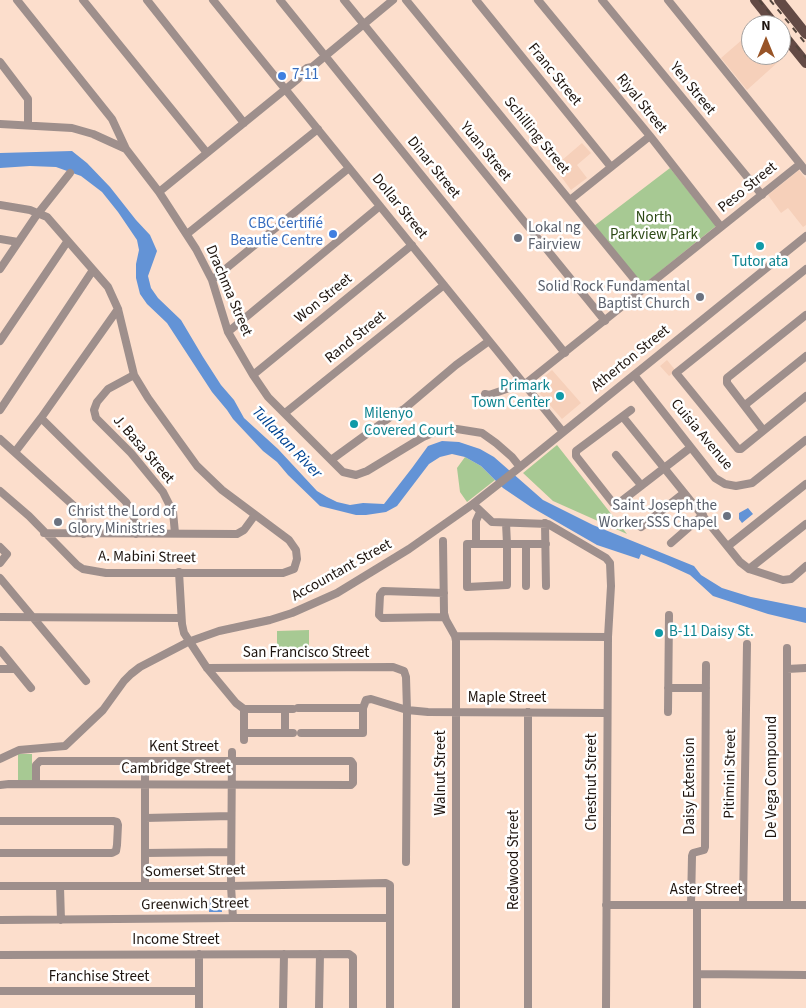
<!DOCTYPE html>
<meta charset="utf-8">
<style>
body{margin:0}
#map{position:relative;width:806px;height:1008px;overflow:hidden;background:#fcdecc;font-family:"Source Sans 3",sans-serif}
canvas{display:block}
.north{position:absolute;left:741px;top:15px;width:50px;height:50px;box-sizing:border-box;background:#fff;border:1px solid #a5a19f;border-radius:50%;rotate:0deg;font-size:14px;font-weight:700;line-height:20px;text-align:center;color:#1e140e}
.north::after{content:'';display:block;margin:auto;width:18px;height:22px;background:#985427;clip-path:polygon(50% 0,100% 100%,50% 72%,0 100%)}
</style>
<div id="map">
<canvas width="806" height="1008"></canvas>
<div class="north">N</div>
</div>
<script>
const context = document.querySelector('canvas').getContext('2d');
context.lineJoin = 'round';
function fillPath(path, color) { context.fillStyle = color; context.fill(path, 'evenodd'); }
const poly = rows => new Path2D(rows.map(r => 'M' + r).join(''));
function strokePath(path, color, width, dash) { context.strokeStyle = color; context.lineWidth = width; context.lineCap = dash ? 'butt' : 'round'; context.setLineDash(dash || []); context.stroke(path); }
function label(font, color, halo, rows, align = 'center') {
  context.font = font + ' "Source Sans 3",sans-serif'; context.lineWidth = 5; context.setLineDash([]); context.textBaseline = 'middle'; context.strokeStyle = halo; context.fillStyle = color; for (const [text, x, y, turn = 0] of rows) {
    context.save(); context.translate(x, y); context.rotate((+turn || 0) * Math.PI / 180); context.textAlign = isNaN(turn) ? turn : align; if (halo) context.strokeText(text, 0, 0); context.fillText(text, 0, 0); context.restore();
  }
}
fillPath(poly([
 [751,32,751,55,781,55,781,46,787,54,747,90,721,58],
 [582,143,591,153,577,165,587,178,571,190,554,167],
 [799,170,806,179,806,225,803,227,788,208,781,213,768,195],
 [667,360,676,371,669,376,660,366],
 [552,370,581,403,562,419,533,386]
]), '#f6d0ba');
fillPath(poly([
 [670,168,716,226,643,285,594,226],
 [557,445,627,534,553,501,523,473],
 [465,457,481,466,495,480,467,502,460,492,457,468],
 [309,630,309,649,277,650,277,631],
 [18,754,32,754,32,781,18,781]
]), '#a7c993');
fillPath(poly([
 [72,151,87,163,110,187,136,220,150,235,157,251,148,276,151,288,158,298,181,320,203,357,221,385,234,400,244,418,278,449,317,491,327,497,337,502,350,505,363,503,384,504,412,468,428,446,442,441,459,442,480,449,494,457,543,500,593,525,694,566,701,575,722,588,751,597,806,608,806,623,768,614,713,596,690,575,666,564,641,554,639,559,597,545,531,507,503,488,481,466,465,457,452,454,440,457,429,464,397,506,386,512,366,515,356,515,320,506,288,475,277,462,263,451,233,419,227,410,212,392,167,323,147,304,140,294,136,278,136,264,139,250,137,240,118,212,102,192,81,176,56,167,30,166,0,168,0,153],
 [748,508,753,514,742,523,739,519,739,513],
 [210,897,222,898,222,912,209,912]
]), '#6393d6');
strokePath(poly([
 [17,0,112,119,126,149],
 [83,0,207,153],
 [147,0,244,123],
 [213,0,563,432],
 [280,0,565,353],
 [344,0,605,321],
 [406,0,643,290],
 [476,0,611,167],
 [538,0,650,136,721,227],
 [602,0,762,195],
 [668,0,806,171],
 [0,62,28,99,28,125],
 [310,72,312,67,393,0],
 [0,124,72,128,93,134,126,149,159,192,196,249,212,280,228,332,253,375,268,397,343,472,356,475,367,471,423,437,442,429,457,429,482,433,496,443,512,457,520,467],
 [159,192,298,79,303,71,307,68,312,67],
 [570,200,650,136],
 [0,205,30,210,47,217,108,287,118,309,134,375,148,398,197,466,222,490,289,540,296,550,297,559,294,569,283,573,106,573,83,569,77,565,29,516,0,491],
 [187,234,318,129],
 [0,239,18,242],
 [0,269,36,216,70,173],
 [806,269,676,373,738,449,741,449,806,396],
 [212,280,349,168],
 [228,332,380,206],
 [0,341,67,242],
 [134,375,108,389,97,402,94,410,96,418,131,453,163,492,173,512,175,533],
 [253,375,412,245],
 [634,375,715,478,725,484,736,486,752,483,806,440],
 [525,384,800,164],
 [485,394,489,395,524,383],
 [745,405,806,356],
 [0,410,93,270],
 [631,410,576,451,576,456,613,503,619,503,690,448],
 [285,413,444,285],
 [623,417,740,562,749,569,783,580,791,579,806,566],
 [41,418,126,502,134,517,136,534],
 [763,430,727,383,727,378,806,315],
 [0,439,74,506,81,516,83,524,84,534],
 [15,452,41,418,118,309],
 [616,455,641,485],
 [331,460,393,415,404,409,456,365,489,341],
 [473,504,492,522,548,524,606,558,610,563,611,586,608,637,606,1008],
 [506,523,507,544,507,585,467,587,467,544,546,544],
 [545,523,546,586],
 [641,527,684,493],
 [44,533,237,534,244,530,255,515],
 [443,541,444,613,446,620,455,636,456,641,456,1008],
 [671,543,703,515],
 [476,544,476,521,480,512],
 [526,544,526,586],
 [728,546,806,484],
 [0,547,7,554,0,563],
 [749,569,806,524],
 [179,572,182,624,184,633,207,668,236,703,244,709],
 [0,578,86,681],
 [444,593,383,591,380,595,379,615,382,618,445,617],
 [0,617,181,618],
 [455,636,608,637],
 [787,648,787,905],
 [0,650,31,688],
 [207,668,393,667,404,671,406,677,407,710,406,862],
 [0,669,15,669],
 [787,669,806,668],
 [668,688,706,688],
 [298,708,363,708],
 [244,709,293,709],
 [528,712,528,1008],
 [668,712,669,615],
 [244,733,293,733],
 [285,733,285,709],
 [301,733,363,733,363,708,366,700,371,699,407,710,428,712,607,713],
 [244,740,244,709],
 [232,752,231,886,233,918],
 [0,759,19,750,65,746,103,710,124,681,131,674,140,667,188,642,219,631,270,620,292,613,337,593,409,549,473,504,520,467,806,236],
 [145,762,145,886],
 [0,785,9,784,351,785,353,783,353,764,351,761,40,761,36,765,36,784],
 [145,818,231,816],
 [0,821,113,821,117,822,118,825,117,845,116,851,112,853,0,853],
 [145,853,231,852],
 [0,886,231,886,386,883,390,885,390,1008],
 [60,887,61,920],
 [606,905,806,905],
 [691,905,692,856,693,853,704,850,705,847,706,665],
 [743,905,747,644],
 [0,920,233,918,390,918],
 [0,955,349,954,353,957,353,1008],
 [697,974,806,975],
 [0,991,199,991],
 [199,1008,199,954],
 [283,1008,284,954],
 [319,1008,320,954],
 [697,1008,697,905]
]), '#9e8f8c', 8);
strokePath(poly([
 [755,0,775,25],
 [779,0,806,34],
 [781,32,806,63]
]), '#634a45', 10);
strokePath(poly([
 [759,0,779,25],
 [770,0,806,44],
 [781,27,806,58]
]), '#53443c', 2, [6, 6]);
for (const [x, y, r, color] of [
 [282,76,5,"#3f7fe0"],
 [333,234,5,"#3f7fe0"],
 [518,238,5,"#6b7280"],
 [760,246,5,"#0f9aa8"],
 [700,297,5,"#6b7280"],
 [560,396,5,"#0f9aa8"],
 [354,424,5,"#0f9aa8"],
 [727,516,5,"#6b7280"],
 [58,522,5,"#6b7280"],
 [659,633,5,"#0f9aa8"]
]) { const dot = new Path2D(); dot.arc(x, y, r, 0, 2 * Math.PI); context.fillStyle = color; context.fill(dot); strokePath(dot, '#fff', 2); }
label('15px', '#1e140e', '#fff', [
 ["Franc Street",554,75,51],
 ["Yen Street",692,89,51],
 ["Riyal Street",641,104,51],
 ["Schilling Street",536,136,51],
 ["Yuan Street",485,152,51],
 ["Dinar Street",433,168,51],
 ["Peso Street",748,188,-39],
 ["Dollar Street",399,207,51],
 ["Drachma Street",228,291,67],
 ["Won Street",324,299,-39],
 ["Rand Street",356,338,-39],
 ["Atherton Street",631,359,-39],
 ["Cuisia Avenue",701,435,50],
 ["J. Basa Street",143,450,49],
 ["A. Mabini Street",147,558,1],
 ["Accountant Street",342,571,-29],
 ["San Francisco Street",306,654],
 ["Maple Street",507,699],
 ["Kent Street",184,748],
 ["Cambridge Street",176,770],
 ["Walnut Street",442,773,-90],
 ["Pitimini Street",731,774,-89],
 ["De Vega Compound",773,777,-90],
 ["Chestnut Street",593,782,-90],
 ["Daisy Extension",691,786,-90],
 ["Redwood Street",515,860,-90],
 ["Somerset Street",195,872,-1],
 ["Aster Street",706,891],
 ["Greenwich Street",195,905,-1],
 ["Income Street",176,941],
 ["Franchise Street",99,978]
]);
label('15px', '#366cbe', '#fff', [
 ["7-11",292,76],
 ["CBC Certifié",323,225,"right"],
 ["Beautie Centre",323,242,"right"]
], 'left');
label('15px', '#2c4915', '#fff', [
 ["North",654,219],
 ["Parkview Park",654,236]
]);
label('15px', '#5b616d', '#fff', [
 ["Lokal ng",528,229],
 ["Fairview",528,246],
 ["Solid Rock Fundamental",690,288,"right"],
 ["Baptist Church",690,305,"right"],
 ["Saint Joseph the",717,507,"right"],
 ["Worker SSS Chapel",717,524,"right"],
 ["Christ the Lord of",68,513],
 ["Glory Ministries",68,530]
], 'left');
label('15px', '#0d838f', '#fff', [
 ["Tutor ata",760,263,"center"],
 ["Primark",550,387,"right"],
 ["Town Center",550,404,"right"],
 ["Milenyo",364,415],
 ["Covered Court",364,432],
 ["B-11 Daisy St.",669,633]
], 'left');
label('italic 16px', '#004492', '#fff', [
 ["Tullahan River",286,443,46]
]);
</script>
